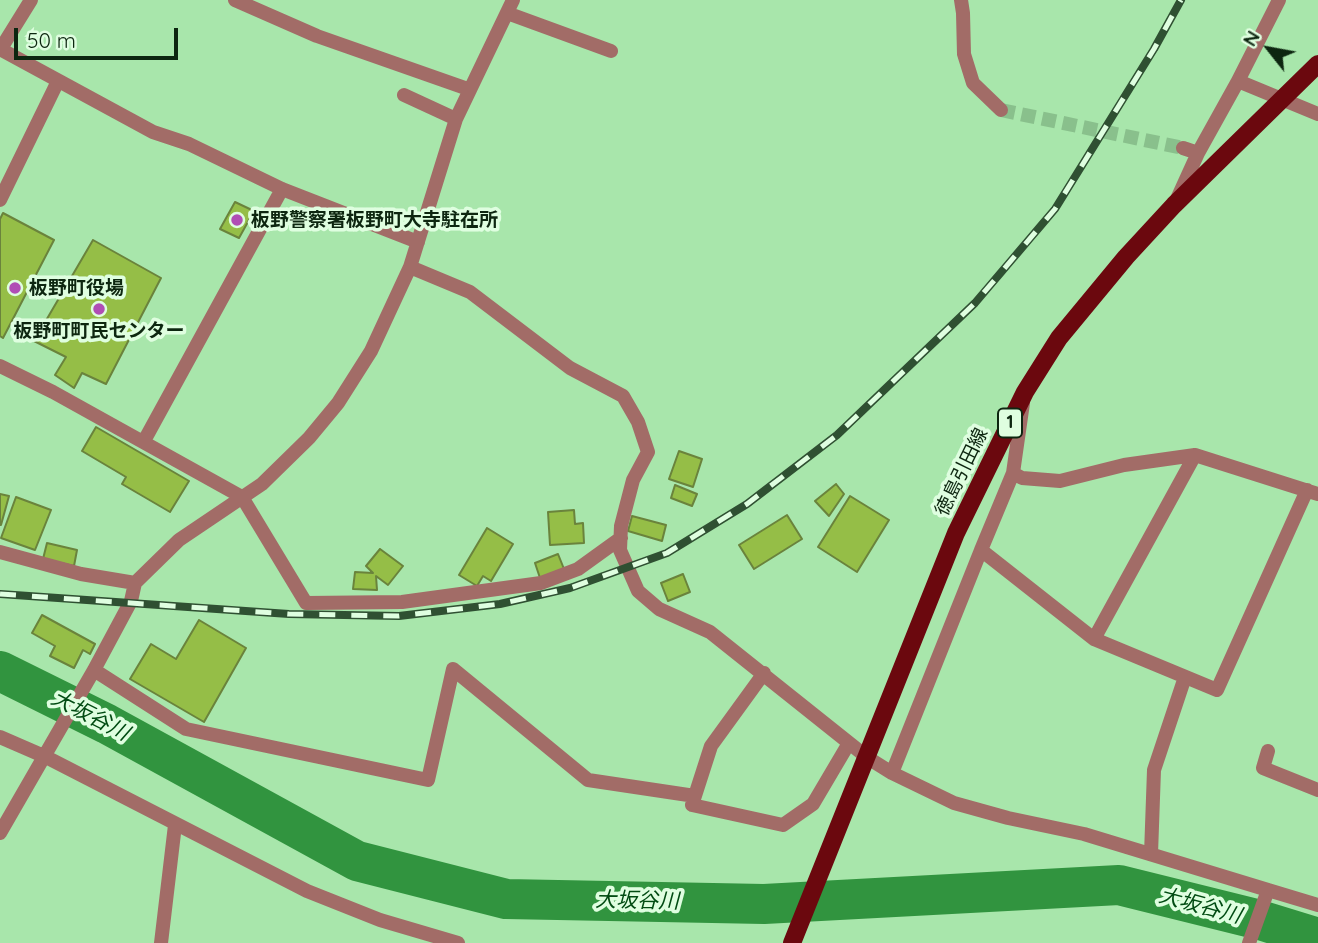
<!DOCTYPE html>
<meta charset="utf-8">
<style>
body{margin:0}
#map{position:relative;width:1318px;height:943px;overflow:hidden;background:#a8e6ab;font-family:Quicksand,sans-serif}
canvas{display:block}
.north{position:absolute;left:1234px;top:14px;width:70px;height:70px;-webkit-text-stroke:5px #dffee0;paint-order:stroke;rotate:301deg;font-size:19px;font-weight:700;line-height:28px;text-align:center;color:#0d2610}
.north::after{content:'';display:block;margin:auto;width:24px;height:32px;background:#0d2610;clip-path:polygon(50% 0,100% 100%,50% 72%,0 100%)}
.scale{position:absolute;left:14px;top:28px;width:164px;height:32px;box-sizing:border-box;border:4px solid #0d2610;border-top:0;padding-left:9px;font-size:21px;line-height:24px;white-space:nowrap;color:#0d2610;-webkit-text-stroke:5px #dffee0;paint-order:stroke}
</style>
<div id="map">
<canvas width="1318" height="943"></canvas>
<div class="north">N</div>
<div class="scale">50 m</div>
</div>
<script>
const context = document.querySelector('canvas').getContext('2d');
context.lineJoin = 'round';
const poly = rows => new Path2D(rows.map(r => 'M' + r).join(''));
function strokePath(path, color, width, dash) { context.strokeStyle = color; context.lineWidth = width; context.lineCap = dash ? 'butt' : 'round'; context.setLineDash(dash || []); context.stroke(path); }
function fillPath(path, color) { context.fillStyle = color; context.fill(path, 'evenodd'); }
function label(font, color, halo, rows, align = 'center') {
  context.font = font + ' Quicksand,"Noto Sans JP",sans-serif'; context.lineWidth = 7; context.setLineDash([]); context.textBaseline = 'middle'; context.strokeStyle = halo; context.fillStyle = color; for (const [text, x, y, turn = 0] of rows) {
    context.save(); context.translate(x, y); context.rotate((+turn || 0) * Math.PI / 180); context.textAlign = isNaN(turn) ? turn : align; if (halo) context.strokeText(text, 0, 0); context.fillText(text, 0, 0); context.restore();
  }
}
strokePath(poly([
 [0,671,107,724,357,861,506,899,764,904,1119,885,1260,920,1318,938]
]), '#31943f', 40);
const building = poly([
 [235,202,254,211,239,238,220,229,235,202],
 [3,213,54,240,3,338,0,336,0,219,3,213],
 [93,240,161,278,106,384,82,373,74,388,55,375,66,357,34,341,93,240],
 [96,427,189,481,170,512,122,484,126,477,82,451,96,427],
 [679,451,702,459,693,487,669,479,679,451],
 [836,484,844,494,829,516,815,501,836,484],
 [675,485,697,494,692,506,671,498,675,485],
 [0,494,9,496,1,525,0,525,0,494],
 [850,496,889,520,857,572,818,547,850,496],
 [16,497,51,510,35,550,1,538,16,497],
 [574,510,575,524,583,523,584,543,550,545,548,512,574,510],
 [787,515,802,539,754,569,739,545,787,515],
 [632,516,666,525,662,541,628,531,632,516],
 [487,528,513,544,491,581,483,576,477,586,459,575,487,528],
 [47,543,77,550,74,566,43,559,47,543],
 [380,549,403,566,388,585,376,576,377,590,353,589,355,572,373,573,366,566,380,549],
 [558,554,564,569,540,578,535,563,558,554],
 [683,574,690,592,668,601,661,583,683,574],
 [42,615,95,644,90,654,83,650,74,668,50,656,55,646,32,633,42,615],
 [199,620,246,648,204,722,130,679,151,644,176,659,199,620]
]);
fillPath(building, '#95be47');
strokePath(building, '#6a833c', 2);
strokePath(poly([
 [1001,110,1183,148]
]), '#89c08c', 14, [14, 7]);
strokePath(poly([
 [235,0,317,36,468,89],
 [961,0,963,13,964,54,973,83,1001,110],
 [507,13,611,51],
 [0,49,153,132,189,144,282,189,418,242],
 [0,50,31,0],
 [1238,81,1279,0],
 [404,95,456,119],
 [1198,153,1238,81,1318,114],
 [1178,197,1198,153,1183,148],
 [0,200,58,81],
 [410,267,470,292,570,368,623,396,638,422,648,452,633,480,621,526,620,550,638,591,659,609,710,632,868,758,892,773,954,803,1008,818,1084,834,1268,890,1249,943],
 [0,366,53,392,242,497,306,603,402,602,541,583,578,569,621,538],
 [1023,403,1013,473,1022,478,1060,481,1124,465,1195,455,1318,494],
 [144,441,282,189],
 [1013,473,981,550,1094,639,1217,690,1307,490],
 [0,552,81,574,135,583],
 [1094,639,1195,455],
 [94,670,186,729,428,780,453,669,588,780,695,796],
 [764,673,711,746,692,805,783,825,813,804,849,743],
 [0,737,46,757,307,891,380,920,458,943],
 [1268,751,1263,768,1318,790],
 [892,773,981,550],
 [0,833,94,670,131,601,135,583,179,540,262,484,309,438,338,403,371,351,410,267,456,119,513,0],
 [1151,854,1154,770,1185,677],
 [1268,890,1318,905],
 [161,943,175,825]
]), '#a26c67', 14);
strokePath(poly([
 [792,943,956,533,1025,392,1059,338,1126,257,1174,205,1318,64]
]), '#6b080e', 18);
const rail = poly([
 [0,594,289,614,399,616,500,604,570,588,667,553,747,504,837,435,975,303,1055,209,1154,49,1181,0]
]);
strokePath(rail, '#2f5032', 8);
strokePath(rail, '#dffee0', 5, [16]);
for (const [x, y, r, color] of [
 [237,220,7,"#b04eb5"],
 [15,288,7,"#b04eb5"],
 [99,309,7,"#b04eb5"]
]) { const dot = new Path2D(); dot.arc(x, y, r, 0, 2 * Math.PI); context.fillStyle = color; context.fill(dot); strokePath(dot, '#dffee0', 2.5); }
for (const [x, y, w] of [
 [1010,423,24]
]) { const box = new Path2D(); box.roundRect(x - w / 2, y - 14.5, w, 29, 5); context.fillStyle = '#dffee0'; context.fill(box); strokePath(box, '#0d2610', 2); }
label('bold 18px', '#0d2610', null, [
 ["1",1010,423]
]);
label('bold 19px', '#0d2610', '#dffee0', [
 ["板野警察署板野町大寺駐在所",251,220],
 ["板野町役場",29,288],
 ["板野町町民センター",99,331,"center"]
], 'left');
label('19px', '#0d2610', '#dffee0', [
 ["徳島引田線",962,472,-64]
]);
label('italic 21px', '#014b12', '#dffee0', [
 ["大坂谷川",90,716,27],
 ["大坂谷川",637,901,1],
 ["大坂谷川",1200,906,15]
]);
</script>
